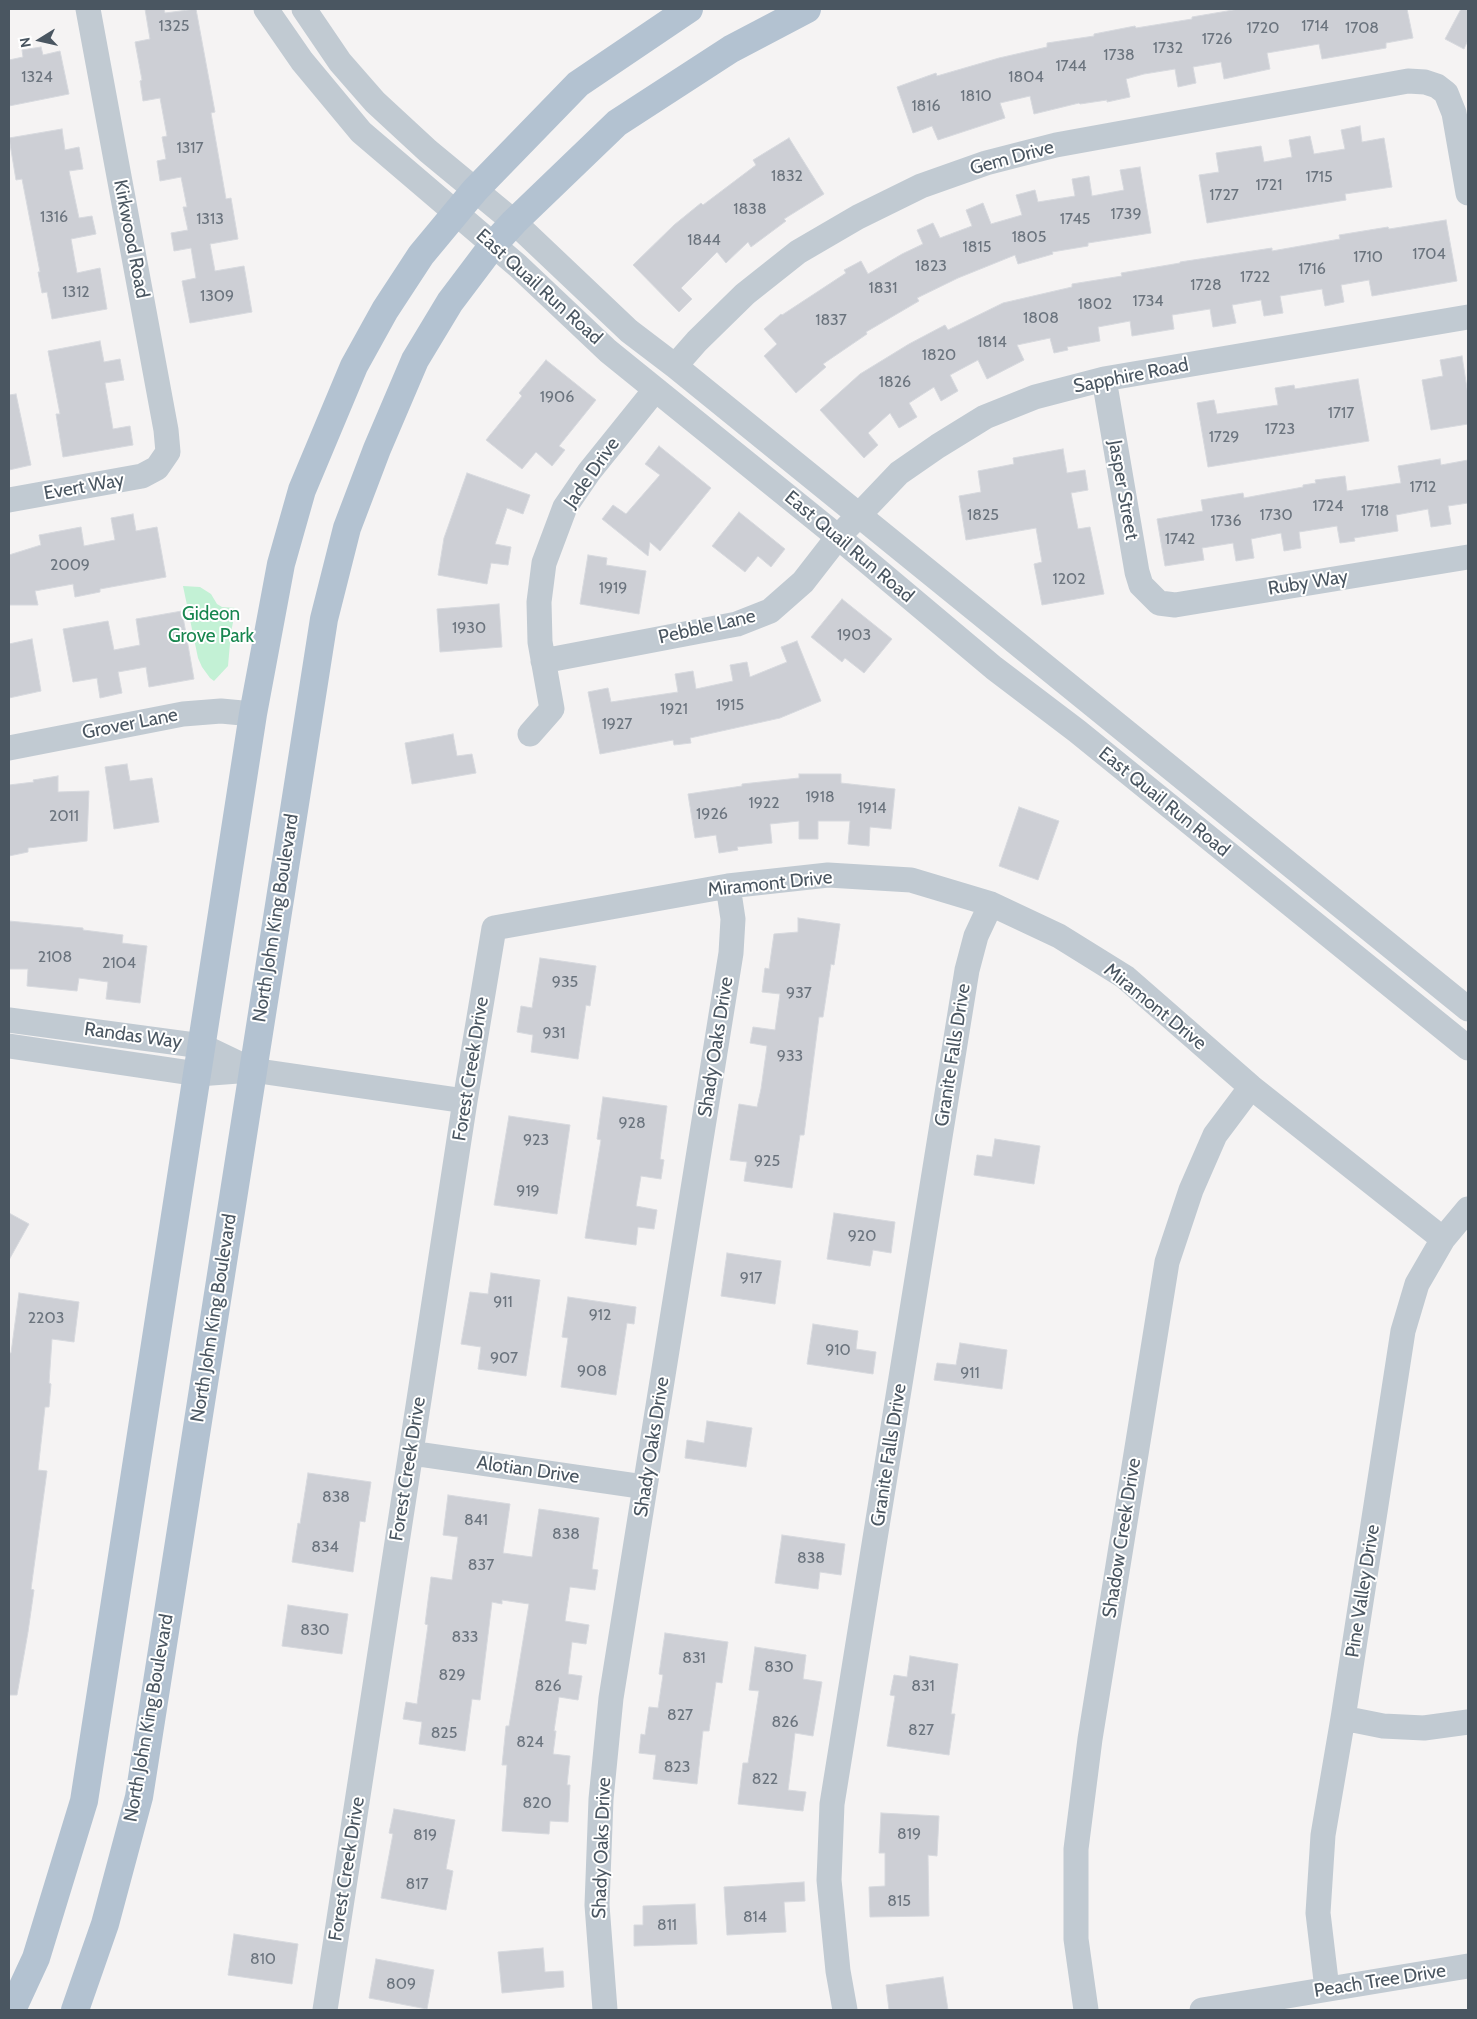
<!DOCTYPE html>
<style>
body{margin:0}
#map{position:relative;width:1477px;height:2019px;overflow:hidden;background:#f5f3f3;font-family:Cabin,sans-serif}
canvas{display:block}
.frame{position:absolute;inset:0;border:10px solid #4a5661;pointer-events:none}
.north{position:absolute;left:15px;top:15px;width:50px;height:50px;-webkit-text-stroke:4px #fff;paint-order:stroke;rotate:260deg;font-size:14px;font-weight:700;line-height:20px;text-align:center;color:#4a5661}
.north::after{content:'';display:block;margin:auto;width:18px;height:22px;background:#4a5661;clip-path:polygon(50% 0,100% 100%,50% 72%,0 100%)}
</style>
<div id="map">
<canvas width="1477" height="2019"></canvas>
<div class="frame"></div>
<div class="north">N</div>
</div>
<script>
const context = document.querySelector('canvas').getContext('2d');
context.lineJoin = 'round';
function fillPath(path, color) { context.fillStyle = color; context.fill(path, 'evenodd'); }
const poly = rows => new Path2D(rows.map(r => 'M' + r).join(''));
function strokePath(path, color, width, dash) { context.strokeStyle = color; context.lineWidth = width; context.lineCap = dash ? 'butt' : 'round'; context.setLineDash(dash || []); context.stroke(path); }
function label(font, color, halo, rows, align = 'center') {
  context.font = font + ' Cabin,sans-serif'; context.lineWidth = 4; context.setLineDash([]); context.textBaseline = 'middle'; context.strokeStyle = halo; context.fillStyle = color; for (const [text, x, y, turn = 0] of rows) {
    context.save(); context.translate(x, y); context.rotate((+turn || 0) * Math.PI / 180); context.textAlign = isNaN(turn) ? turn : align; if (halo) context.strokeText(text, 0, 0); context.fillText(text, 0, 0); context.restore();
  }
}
fillPath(poly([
 [183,586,200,587,211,594,217,604,222,607,236,608,231,632,228,666,214,681,210,678,202,667,198,658]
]), '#c3f1d5');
const building = poly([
 [145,9,164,9,165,13,196,9,215,112,211,113,226,199,231,198,238,239,210,244,215,271,244,266,252,312,190,323,182,281,196,278,191,248,174,251,171,233,188,230,183,207,187,207,181,177,160,181,157,161,166,159,162,137,167,136,160,98,143,101,140,81,142,80,135,42,150,39,145,9],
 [1239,9,1407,9,1413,38,1386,43,1386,48,1322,59,1319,44,1267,53,1270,69,1224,79,1221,62,1193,67,1196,83,1178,87,1175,69,1144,74,1126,79,1130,97,1107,102,1107,100,1080,104,1079,103,1034,114,1030,96,1000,103,1005,118,938,140,932,126,913,133,897,87,936,73,937,76,999,58,1047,47,1047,43,1094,36,1094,34,1135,26,1136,28,1192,19,1192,17,1239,9],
 [1461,9,1468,9,1468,40,1464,49,1445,39,1461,9],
 [41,47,43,55,60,51,69,94,9,106,9,60,23,57,22,50,41,47],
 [1360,126,1362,142,1384,138,1392,187,1345,194,1346,200,1207,223,1199,175,1219,172,1216,153,1261,146,1264,162,1292,157,1289,140,1310,136,1314,154,1345,149,1341,130,1360,126],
 [62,129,65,150,79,147,83,169,69,171,79,218,92,216,96,234,71,239,77,273,100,268,107,309,52,319,47,292,42,293,38,272,40,272,22,179,16,180,9,138,62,129],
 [789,138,824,194,784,219,786,221,751,247,748,242,726,263,717,252,681,288,692,299,679,312,633,265,674,225,701,203,703,205,756,165,753,160,789,138],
 [1140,167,1151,233,1088,243,1088,246,1052,252,1053,254,1018,264,1015,255,958,278,917,298,919,301,866,332,867,334,823,364,826,367,796,393,764,356,777,344,764,329,781,314,782,315,846,273,844,270,861,261,868,274,902,254,923,244,917,230,933,223,940,238,972,226,966,210,983,203,991,224,1022,215,1016,195,1035,190,1038,202,1075,196,1072,179,1089,176,1092,196,1124,190,1120,170,1140,167],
 [1446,220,1457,281,1372,296,1369,280,1341,285,1344,302,1325,306,1322,289,1280,296,1283,313,1264,316,1261,300,1232,305,1236,323,1213,327,1210,309,1172,315,1174,329,1132,336,1130,321,1098,327,1100,341,1067,347,1068,350,1054,353,1050,338,1017,345,1024,360,987,379,978,360,950,375,958,391,941,401,934,387,909,403,917,417,899,428,890,413,868,433,878,445,864,458,820,410,860,374,909,344,945,325,948,330,1003,303,1072,287,1072,284,1122,276,1121,273,1180,263,1180,262,1272,248,1272,251,1340,239,1339,235,1388,227,1389,229,1446,220],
 [100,341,104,362,120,359,124,380,105,383,113,429,130,426,133,445,63,457,56,414,60,414,48,351,100,341],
 [1462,356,1468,395,1468,424,1431,430,1422,380,1443,376,1440,360,1462,356],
 [546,360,596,400,559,446,565,450,552,466,536,452,522,469,486,440,522,396,519,393,546,360],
 [1358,379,1369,441,1208,467,1197,403,1214,400,1217,414,1278,405,1275,388,1294,385,1295,389,1358,379],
 [16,394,31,465,9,470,9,395,16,394],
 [659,446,711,488,660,551,650,542,648,556,602,519,613,505,626,514,660,475,645,464,659,446],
 [1063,449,1067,473,1085,470,1088,490,1071,493,1078,529,1090,527,1104,594,1042,605,1034,564,1042,562,1036,528,966,540,959,496,981,492,978,471,1014,464,1013,458,1063,449],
 [1440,459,1441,465,1468,460,1468,503,1448,506,1451,524,1431,527,1428,509,1396,515,1398,531,1354,538,1355,541,1340,543,1337,526,1299,532,1301,548,1284,551,1281,533,1251,539,1254,558,1236,561,1233,543,1202,548,1204,560,1165,566,1157,519,1203,511,1201,500,1243,493,1244,498,1303,487,1303,485,1316,483,1315,480,1345,476,1347,491,1401,483,1398,466,1440,459],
 [467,473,530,495,523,514,507,508,495,544,511,547,508,565,491,563,487,584,438,575,444,538,467,473],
 [739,512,785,549,771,567,758,556,745,572,712,546,739,512],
 [133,514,136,531,157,527,166,577,100,589,100,592,75,597,73,584,35,591,38,605,9,605,9,555,41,545,39,535,81,527,84,546,115,540,111,518,133,514],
 [588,555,607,558,606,565,646,571,639,614,580,604,588,555],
 [842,599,892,639,864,673,845,658,842,662,811,637,842,599],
 [499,604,502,647,440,652,437,609,499,604],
 [182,611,194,679,149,687,146,667,118,672,122,693,100,698,97,678,73,682,63,629,108,621,114,650,140,645,136,619,182,611],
 [32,639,41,691,9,698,9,644,32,639],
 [797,641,821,701,780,718,690,738,691,743,674,745,673,740,600,754,588,692,608,688,611,702,678,692,675,674,693,671,696,689,733,681,730,665,747,662,750,677,787,662,781,647,797,641],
 [453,734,457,756,472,754,476,773,412,784,405,743,453,734],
 [127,764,130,781,152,778,159,822,114,829,105,767,127,764],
 [799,774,841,774,841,783,895,789,891,829,870,827,869,846,848,844,850,821,818,821,818,839,799,839,799,821,770,824,772,843,737,847,738,850,719,853,716,835,695,838,688,794,742,786,742,784,799,778,799,774],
 [58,776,58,792,89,791,87,841,28,848,28,852,9,856,9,785,34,782,33,780,58,776],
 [1019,807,1059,821,1038,880,999,866,1019,807],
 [798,918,840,924,834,965,831,964,823,1017,819,1017,804,1135,800,1135,792,1188,744,1181,747,1162,730,1160,739,1104,757,1107,761,1089,767,1046,750,1043,753,1027,775,1030,780,994,762,992,765,968,769,969,774,934,798,932,798,918],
 [9,921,83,928,83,930,123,935,122,943,147,946,140,1003,106,999,108,982,79,978,77,991,27,986,28,969,9,969,9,921],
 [540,958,596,966,590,1006,586,1005,578,1059,531,1052,533,1035,517,1032,521,1006,532,1008,540,958],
 [603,1097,667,1106,660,1159,664,1160,661,1179,641,1176,636,1206,657,1210,654,1229,638,1227,636,1245,585,1238,601,1140,597,1139,603,1097],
 [509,1116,570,1125,557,1214,494,1205,509,1116],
 [995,1139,1040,1146,1034,1184,974,1175,977,1155,992,1157,995,1139],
 [9,1213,29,1224,9,1260,9,1213],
 [834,1213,895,1222,891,1253,873,1250,870,1266,827,1259,834,1213],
 [727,1253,781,1261,775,1304,721,1296,727,1253],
 [491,1273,540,1280,526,1376,478,1369,481,1347,461,1344,470,1292,488,1294,491,1273],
 [19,1293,79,1302,74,1342,52,1339,49,1383,51,1384,49,1407,45,1407,38,1470,47,1471,31,1589,34,1590,28,1632,17,1695,9,1695,9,1353,11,1353,19,1293],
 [568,1297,636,1307,634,1324,627,1323,616,1395,561,1387,568,1338,562,1337,568,1297],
 [813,1324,858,1331,856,1349,876,1352,873,1374,807,1364,813,1324],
 [960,1343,1007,1350,1002,1389,934,1380,937,1363,956,1365,960,1343],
 [707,1421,752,1428,746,1467,685,1458,687,1440,704,1443,707,1421],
 [308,1473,371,1482,365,1522,360,1521,353,1572,292,1562,298,1523,300,1524,308,1473],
 [448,1495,510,1504,503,1553,532,1557,539,1509,599,1518,592,1569,598,1570,595,1590,570,1587,565,1621,589,1625,586,1644,572,1642,568,1674,582,1676,578,1700,559,1697,554,1731,556,1731,553,1754,570,1756,567,1785,570,1785,568,1822,550,1821,549,1834,502,1831,507,1765,502,1765,506,1726,509,1726,529,1604,502,1600,502,1604,492,1602,480,1700,472,1699,465,1751,419,1744,422,1722,403,1719,406,1702,417,1704,428,1625,425,1624,431,1577,452,1580,458,1537,443,1535,448,1495],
 [782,1535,845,1544,841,1575,820,1572,818,1589,775,1583,782,1535],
 [288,1605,348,1614,342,1654,282,1646,288,1605],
 [665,1633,728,1642,722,1683,716,1682,709,1731,703,1731,697,1784,653,1779,656,1755,639,1753,641,1734,645,1735,649,1707,658,1708,663,1675,659,1674,665,1633],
 [755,1647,806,1655,803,1679,822,1682,813,1736,795,1733,792,1759,788,1790,806,1792,803,1811,738,1804,743,1763,748,1763,759,1691,749,1690,755,1647],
 [910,1656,958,1664,951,1714,955,1714,949,1755,887,1746,895,1696,890,1695,894,1675,907,1677,910,1656],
 [394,1809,455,1820,446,1869,453,1871,446,1910,381,1898,393,1834,389,1833,394,1809],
 [881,1813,939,1816,937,1856,928,1855,929,1916,870,1917,869,1887,885,1886,885,1853,879,1853,881,1813],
 [804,1882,805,1901,784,1902,786,1932,727,1935,724,1887,804,1882],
 [695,1904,697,1944,634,1946,634,1925,643,1925,643,1906,695,1904],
 [234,1934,298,1944,292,1984,228,1975,234,1934],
 [543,1948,545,1972,563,1971,564,1987,502,1993,498,1952,543,1948],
 [376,1959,434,1970,427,2009,369,1998,376,1959],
 [943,1977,948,2010,889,2010,886,1985,943,1977]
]);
fillPath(building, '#cdcfd5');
strokePath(building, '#d7d9de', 1);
strokePath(poly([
 [266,9,302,61,361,132,518,266,608,351,838,537,994,668,1077,731,1468,1048],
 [304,9,340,62,375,102,428,151,514,222,629,331,675,366,1468,1009],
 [675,366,697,341,745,294,798,252,858,217,921,186,986,163,1056,145,1408,81,1425,82,1437,86,1446,93,1454,113,1468,193],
 [1104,379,1137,572,1141,585,1159,603,1175,605,1468,557],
 [9,500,142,476,157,468,168,452,166,430,88,9],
 [543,661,737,624,770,611,803,582,838,537,899,473,938,446,985,417,1035,397,1104,379,1468,317],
 [530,734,552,709,540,642,539,602,544,563,565,507,589,472,655,390],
 [9,748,183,714,221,711,253,714],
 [9,1020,202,1046,250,1069],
 [9,1046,198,1074,252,1070,465,1101],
 [411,1453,645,1487],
 [1343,1718,1383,1726,1424,1728,1468,1722],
 [1327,1989,1318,1913,1323,1835,1343,1718,1403,1331,1417,1284,1443,1239,1468,1209],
 [325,2010,465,1101,494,928,728,886,828,875,911,880,991,904,1059,936,1125,977,1251,1087,1443,1239],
 [605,2010,597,1905,601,1799,611,1698,731,953,733,919,728,886],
 [845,2010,838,1971,829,1880,832,1804,967,970,976,936,991,904],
 [1086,2010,1076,1939,1076,1849,1090,1739,1167,1262,1191,1190,1215,1135,1251,1087],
 [1202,2010,1468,1966]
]), '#c1cad2', 25);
strokePath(poly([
 [12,2010,36,1958,84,1801,253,714,281,564,302,490,354,366,385,310,421,255,475,190,578,84,689,9],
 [75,2010,105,1924,139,1797,324,619,347,528,377,449,415,360,450,302,493,245,514,222,617,123,731,49,807,9]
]), '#b3c2d1', 28);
label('16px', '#6b747e', null, [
 ["1325",174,26],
 ["1714",1315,26],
 ["1720",1263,28],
 ["1708",1362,28],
 ["1726",1217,39],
 ["1732",1168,48],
 ["1738",1119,55],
 ["1744",1071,66],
 ["1324",37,77],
 ["1804",1026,77],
 ["1810",976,96],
 ["1816",926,106],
 ["1317",190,148],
 ["1832",787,176],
 ["1715",1319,177],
 ["1721",1269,185],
 ["1727",1224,195],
 ["1838",750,209],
 ["1739",1126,214],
 ["1316",54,217],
 ["1313",210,219],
 ["1745",1075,219],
 ["1805",1029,237],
 ["1844",704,240],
 ["1815",977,247],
 ["1704",1429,254],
 ["1710",1368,257],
 ["1823",931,266],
 ["1716",1312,269],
 ["1722",1255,277],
 ["1728",1206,285],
 ["1831",883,288],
 ["1312",76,292],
 ["1309",217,296],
 ["1734",1148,301],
 ["1802",1095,304],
 ["1808",1041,318],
 ["1837",831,320],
 ["1814",992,342],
 ["1820",939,355],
 ["1826",895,382],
 ["1906",557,397],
 ["1717",1341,413],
 ["1723",1280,429],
 ["1729",1224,437],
 ["1712",1423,487],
 ["1724",1328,506],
 ["1718",1375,511],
 ["1825",983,515],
 ["1730",1276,515],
 ["1736",1226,521],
 ["1742",1180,539],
 ["2009",70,565],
 ["1202",1069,579],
 ["1919",613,588],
 ["1930",469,628],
 ["1903",854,635],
 ["1915",730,705],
 ["1921",674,709],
 ["1927",617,724],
 ["1918",820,797],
 ["1922",764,803],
 ["1914",872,808],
 ["1926",712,814],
 ["2011",64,816],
 ["2108",55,957],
 ["2104",119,963],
 ["935",565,982],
 ["937",799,993],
 ["931",554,1033],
 ["933",790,1056],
 ["928",632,1123],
 ["923",536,1140],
 ["925",767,1161],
 ["919",528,1191],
 ["920",862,1236],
 ["917",751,1278],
 ["911",503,1302],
 ["912",600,1315],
 ["2203",46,1318],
 ["910",838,1350],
 ["907",504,1358],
 ["908",592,1371],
 ["911",970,1373],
 ["838",336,1497],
 ["841",476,1520],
 ["838",566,1534],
 ["834",325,1547],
 ["838",811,1558],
 ["837",481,1565],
 ["830",315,1630],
 ["833",465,1637],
 ["831",694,1658],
 ["830",779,1667],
 ["829",452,1675],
 ["826",548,1686],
 ["831",923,1686],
 ["827",680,1715],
 ["826",785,1722],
 ["827",921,1730],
 ["825",444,1733],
 ["824",530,1742],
 ["823",677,1767],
 ["822",765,1779],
 ["820",537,1803],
 ["819",909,1834],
 ["819",425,1835],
 ["817",417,1884],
 ["815",899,1901],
 ["814",755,1917],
 ["811",667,1925],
 ["810",263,1959],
 ["809",401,1984]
]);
label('19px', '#4a5661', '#fff', [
 ["Gem Drive",1012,158,-15],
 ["Kirkwood Road",131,239,79],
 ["East Quail Run Road",539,287,42],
 ["Sapphire Road",1131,376,-11],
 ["Jade Drive",592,473,-55],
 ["Evert Way",84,487,-10],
 ["Jasper Street",1123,490,80],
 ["East Quail Run Road",849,547,40],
 ["Ruby Way",1308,583,-9],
 ["Pebble Lane",707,627,-13],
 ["Grover Lane",130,724,-11],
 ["East Quail Run Road",1164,802,39],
 ["Miramont Drive",770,884,-6],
 ["North John King Boulevard",276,918,-81],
 ["Miramont Drive",1155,1007,39],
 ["Randas Way",133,1036,8],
 ["Shady Oaks Drive",716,1047,-81],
 ["Granite Falls Drive",953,1055,-81],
 ["Forest Creek Drive",471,1069,-81],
 ["North John King Boulevard",214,1318,-81],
 ["Shady Oaks Drive",652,1447,-81],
 ["Granite Falls Drive",889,1455,-81],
 ["Forest Creek Drive",408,1469,-81],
 ["Alotian Drive",528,1470,8],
 ["Shadow Creek Drive",1122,1538,-81],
 ["Pine Valley Drive",1363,1591,-81],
 ["North John King Boulevard",149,1718,-80],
 ["Shady Oaks Drive",602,1848,-88],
 ["Forest Creek Drive",347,1869,-81],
 ["Peach Tree Drive",1380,1981,-9]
]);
label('19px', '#17864f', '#fff', [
 ["Gideon",211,614],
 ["Grove Park",211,636]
]);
</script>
